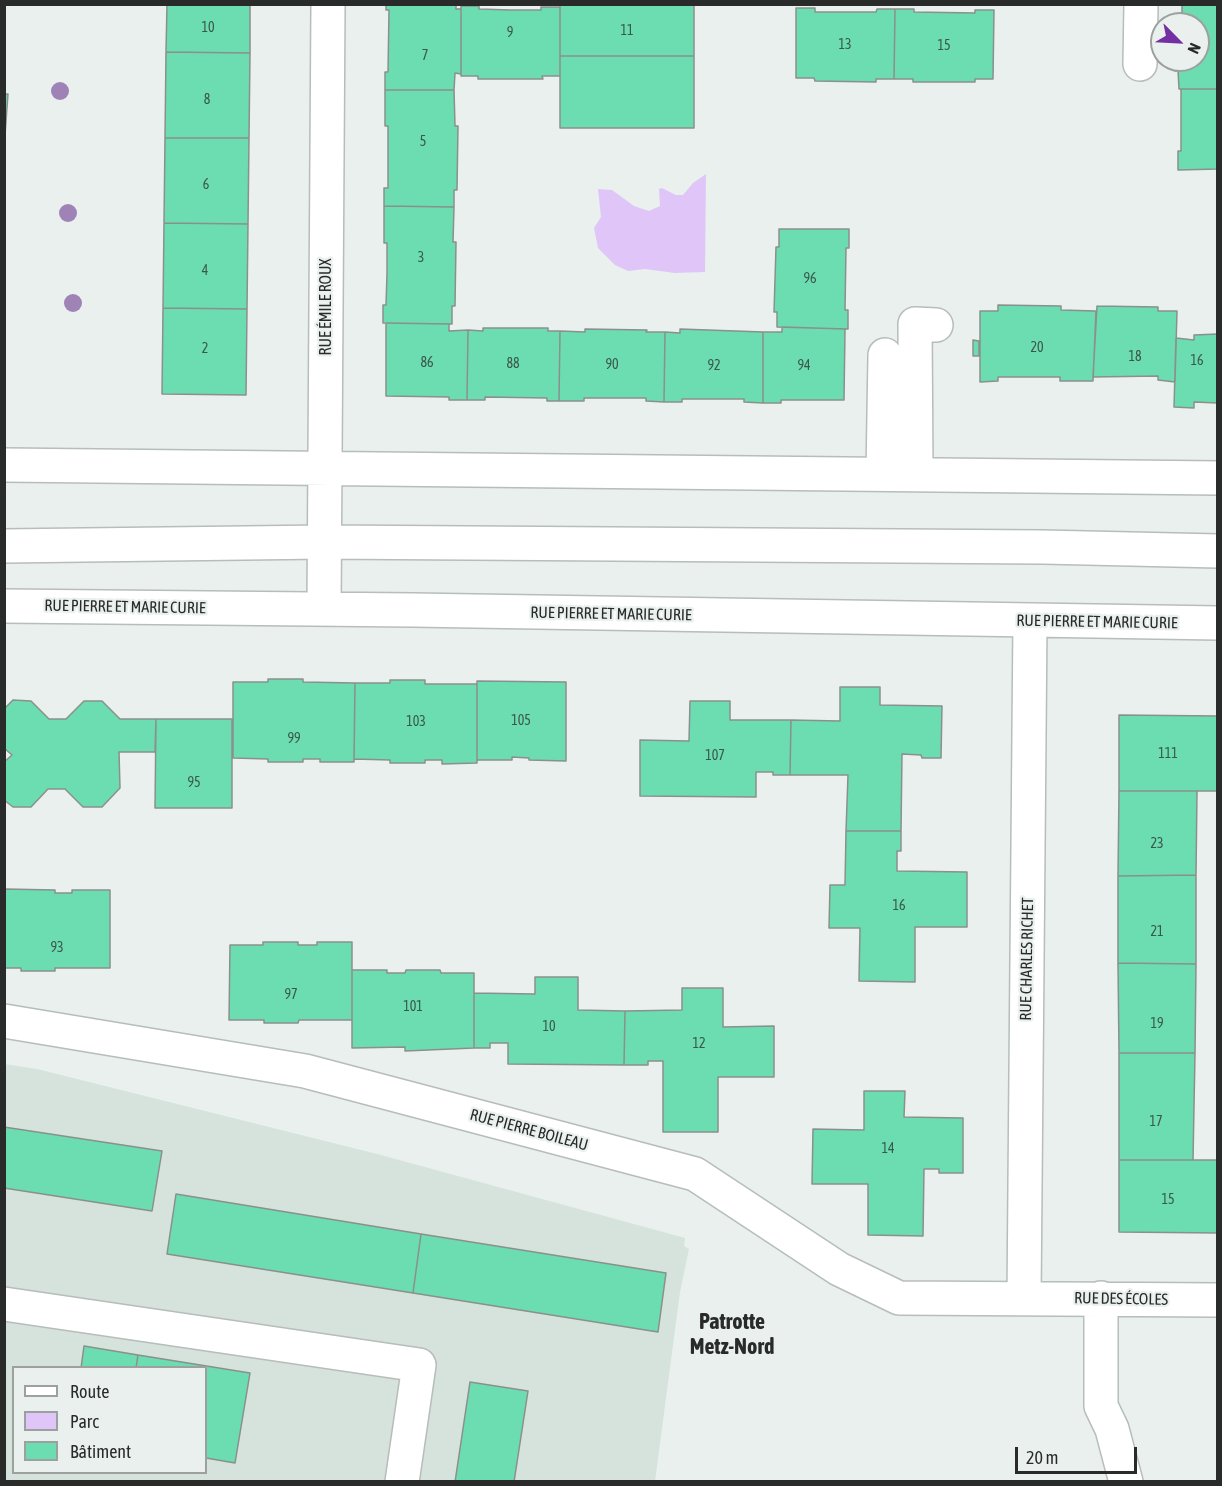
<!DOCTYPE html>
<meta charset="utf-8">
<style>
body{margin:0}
#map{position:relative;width:1222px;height:1486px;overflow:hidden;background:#e9f0ed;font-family:"Asap Condensed",sans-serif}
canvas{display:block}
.frame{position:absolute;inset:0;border:6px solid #292b2a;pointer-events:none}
.legend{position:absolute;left:12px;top:1366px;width:195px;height:108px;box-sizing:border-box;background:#e9f0ed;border:2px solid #9ca19f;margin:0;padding:8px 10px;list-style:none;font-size:18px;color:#292b2a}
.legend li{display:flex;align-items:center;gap:12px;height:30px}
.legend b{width:30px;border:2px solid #9ca19f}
.north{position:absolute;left:1150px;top:12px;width:60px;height:60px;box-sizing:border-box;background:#e9f0ed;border:2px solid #9ca19f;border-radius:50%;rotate:114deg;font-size:16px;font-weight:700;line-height:24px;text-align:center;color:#292b2a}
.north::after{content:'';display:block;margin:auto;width:21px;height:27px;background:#742fa2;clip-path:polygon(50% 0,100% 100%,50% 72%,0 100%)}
.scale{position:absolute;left:1015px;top:1447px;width:122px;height:27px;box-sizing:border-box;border:3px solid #292b2a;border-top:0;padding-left:8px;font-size:18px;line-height:21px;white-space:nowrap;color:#292b2a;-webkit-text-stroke:4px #e9f0ed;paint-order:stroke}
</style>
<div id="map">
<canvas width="1222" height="1486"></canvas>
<div class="frame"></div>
<ul class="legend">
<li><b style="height:8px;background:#fff"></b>Route</li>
<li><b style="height:16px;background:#e0c6f8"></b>Parc</li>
<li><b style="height:16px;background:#6cddb0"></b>Bâtiment</li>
</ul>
<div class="north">N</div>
<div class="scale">20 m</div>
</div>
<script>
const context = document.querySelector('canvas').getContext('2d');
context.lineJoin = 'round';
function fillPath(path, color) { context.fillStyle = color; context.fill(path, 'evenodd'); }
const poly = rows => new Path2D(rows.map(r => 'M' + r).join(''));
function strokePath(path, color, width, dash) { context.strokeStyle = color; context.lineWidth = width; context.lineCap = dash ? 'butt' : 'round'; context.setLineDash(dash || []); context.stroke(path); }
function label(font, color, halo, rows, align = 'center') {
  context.font = font + ' "Asap Condensed",sans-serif'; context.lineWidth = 4.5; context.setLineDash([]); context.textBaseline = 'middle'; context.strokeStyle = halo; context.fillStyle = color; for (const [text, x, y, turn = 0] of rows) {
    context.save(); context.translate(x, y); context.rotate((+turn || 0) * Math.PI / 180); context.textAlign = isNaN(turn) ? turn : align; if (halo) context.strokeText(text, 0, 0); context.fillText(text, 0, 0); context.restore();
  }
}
fillPath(poly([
 [4,1064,37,1069,377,1154,685,1238,684,1246,689,1249,680,1292,655,1481,5,1481],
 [14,1368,206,1368,206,1472,14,1472]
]), '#d5e3dc');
fillPath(poly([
 [706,174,705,272,675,273,645,269,628,271,615,265,598,248,594,228,601,217,598,189,612,190,634,206,649,211,660,206,659,189,662,188,676,195,683,195,693,183]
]), '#e0c6f8');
const building = poly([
 [167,4,250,4,250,53,166,52,167,4],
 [386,4,456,4,456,9,461,9,461,74,455,73,454,90,385,90,385,72,388,72,389,10,386,10,386,4],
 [560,4,694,4,694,56,560,56,560,4],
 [1182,4,1218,4,1218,89,1179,89,1178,70,1181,70,1181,60,1198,60,1198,24,1182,24,1182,4],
 [461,6,479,6,479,9,510,10,541,10,541,7,560,7,560,76,542,76,543,79,478,79,478,76,461,76,461,6],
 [796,8,815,8,815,12,876,12,877,9,895,9,894,79,876,79,876,82,815,81,814,78,796,78,796,8],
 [895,9,914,9,914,12,975,13,975,10,994,10,993,79,975,79,975,82,913,82,913,79,894,79,895,9],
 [166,52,250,53,249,138,165,138,166,52],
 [560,56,694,56,694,128,560,128,560,56],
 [1181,89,1218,89,1218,169,1178,170,1178,151,1181,151,1181,89],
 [385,90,454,90,455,126,458,126,457,190,454,190,454,207,384,206,384,188,388,188,388,126,385,126,385,90],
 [4,94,8,94,5,135,4,135,4,94],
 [165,138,249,138,248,224,164,223,165,138],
 [384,206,454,207,453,242,456,242,455,306,452,306,452,324,383,323,383,305,386,305,387,274,387,243,384,243,384,206],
 [164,223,248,224,247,309,163,308,164,223],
 [779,229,849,229,849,248,846,248,845,310,848,310,848,329,777,327,777,312,774,312,776,247,779,247,779,229],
 [998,305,1061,306,1061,310,1096,311,1093,381,1060,381,1060,377,998,377,998,381,980,382,980,311,998,311,998,305],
 [1097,306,1158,307,1158,311,1177,311,1175,382,1158,380,1158,376,1093,377,1097,306],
 [163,308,247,309,246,395,162,394,163,308],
 [386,323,449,324,449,331,468,330,467,400,449,400,449,397,386,396,386,323],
 [782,327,845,329,844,400,781,400,781,403,763,403,763,332,782,332,782,327],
 [483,328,548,328,548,331,560,331,559,401,547,401,547,398,485,397,485,400,467,400,468,330,483,331,483,328],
 [585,329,647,330,646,332,665,332,664,402,646,401,646,398,584,398,584,401,559,401,560,331,585,332,585,329],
 [680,329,763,332,763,403,744,402,744,399,682,399,682,402,664,402,665,332,680,333,680,329],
 [1218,334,1218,403,1194,402,1194,408,1174,407,1176,338,1194,340,1194,335,1218,334],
 [973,340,979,341,979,356,973,356,973,340],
 [268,679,303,679,303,682,355,683,354,762,320,762,320,759,303,759,303,762,268,762,268,759,233,758,233,682,268,682,268,679],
 [390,680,425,680,425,684,477,684,477,763,442,764,442,760,425,760,425,763,390,763,390,760,354,759,355,683,390,683,390,680],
 [477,681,566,682,566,761,529,760,529,758,512,757,512,760,477,760,477,681],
 [840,687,880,687,880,705,942,706,941,758,922,758,921,755,902,754,901,831,846,831,848,775,790,775,791,720,840,721,840,687],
 [13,700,31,701,49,719,66,719,84,701,102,701,120,719,156,719,155,752,119,752,120,788,102,807,83,807,65,789,48,789,31,807,13,807,4,800,4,762,12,755,4,748,4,709,13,700],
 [690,701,730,701,730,720,791,720,790,775,773,775,773,772,756,772,756,797,640,796,640,740,689,741,690,701],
 [1119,715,1218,716,1218,791,1119,791,1119,715],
 [156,719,232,719,232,808,155,808,156,719],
 [1119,791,1197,791,1196,875,1118,876,1119,791],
 [846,831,901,831,901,851,897,851,897,871,967,872,967,927,915,927,915,982,859,981,860,928,829,928,830,885,845,885,846,831],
 [1196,875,1196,964,1118,963,1118,876,1196,875],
 [5,889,55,890,55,893,72,893,72,890,110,890,110,968,55,968,55,971,21,971,21,968,5,968,5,889],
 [263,942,298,942,298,945,317,945,317,942,352,942,352,1020,299,1020,298,1023,264,1023,264,1020,229,1020,230,945,263,945,263,942],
 [1118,963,1196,964,1195,1053,1119,1053,1118,963],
 [352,970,387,970,387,973,405,973,406,970,440,970,441,973,474,973,474,1048,405,1051,405,1047,352,1048,352,970],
 [535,977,578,977,578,1010,625,1011,624,1065,508,1064,508,1043,490,1043,490,1048,474,1048,474,993,535,994,535,977],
 [682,988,723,988,723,1027,774,1026,774,1077,718,1077,718,1132,663,1132,663,1061,648,1061,648,1065,624,1065,625,1011,682,1010,682,988],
 [1119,1053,1195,1053,1193,1160,1119,1160,1119,1053],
 [864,1091,905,1091,904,1117,963,1118,963,1173,939,1173,939,1169,924,1169,923,1236,868,1235,868,1184,812,1184,813,1129,864,1130,864,1091],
 [4,1127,162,1151,152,1211,4,1188,4,1127],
 [1119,1160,1218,1160,1218,1233,1119,1232,1119,1160],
 [176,1194,421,1234,413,1293,167,1254,176,1194],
 [421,1234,666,1273,658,1332,413,1293,421,1234],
 [84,1346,138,1355,136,1368,81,1368,84,1346],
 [138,1355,250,1373,235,1463,206,1458,206,1368,136,1368,138,1355],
 [470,1382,528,1391,514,1482,455,1482,470,1382]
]);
fillPath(building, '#6cddb0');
strokePath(building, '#8a908d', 1.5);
const minor = poly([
 [1140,64,1141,4],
 [4,465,1218,478],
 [883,474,885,355],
 [916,474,915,324,936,325],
 [4,546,325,542,1043,547,1218,551],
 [4,606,413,610,1218,623],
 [324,609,328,4],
 [4,1021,305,1071,695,1174,839,1269,899,1298,1218,1300],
 [1024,1298,1030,621],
 [1101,1298,1101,1406,1112,1429,1126,1482],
 [4,1304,419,1365,402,1482]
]);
strokePath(minor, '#b7bdba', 36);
strokePath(minor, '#fff', 33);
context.fillStyle = '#9f83b6';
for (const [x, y] of [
 [60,91],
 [68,213],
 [73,303]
]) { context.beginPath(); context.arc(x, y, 9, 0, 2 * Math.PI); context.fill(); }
label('14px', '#3a584c', null, [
 ["10",208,28],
 ["11",627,31],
 ["9",510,33],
 ["13",845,45],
 ["15",944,46],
 ["7",425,56],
 ["8",207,100],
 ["5",423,142],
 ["6",206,185],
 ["3",421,258],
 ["4",205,271],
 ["96",810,279],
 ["20",1037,348],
 ["2",205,349],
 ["18",1135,357],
 ["16",1197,361],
 ["86",427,363],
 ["88",513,364],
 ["90",612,365],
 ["92",714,366],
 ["94",804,366],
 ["105",521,721],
 ["103",416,722],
 ["99",294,739],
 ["111",1168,754],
 ["107",715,756],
 ["95",194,783],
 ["23",1157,844],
 ["16",899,906],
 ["21",1157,932],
 ["93",57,948],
 ["97",291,995],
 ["101",413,1007],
 ["19",1157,1024],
 ["10",549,1027],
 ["12",699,1044],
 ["17",1156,1122],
 ["14",888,1149],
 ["15",1168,1200]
]);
label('16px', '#292b2a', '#e9f0ed', [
 ["RUE ÉMILE ROUX",326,307,-90],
 ["RUE PIERRE ET MARIE CURIE",125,607,1],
 ["RUE PIERRE ET MARIE CURIE",611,614,1],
 ["RUE PIERRE ET MARIE CURIE",1097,622,1],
 ["RUE CHARLES RICHET",1027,959,-89],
 ["RUE PIERRE BOILEAU",529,1130,15],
 ["RUE DES ÉCOLES",1121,1299,1]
]);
label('bold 22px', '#292b2a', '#e9f0ed', [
 ["Patrotte",732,1322],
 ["Metz-Nord",732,1347]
]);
</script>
